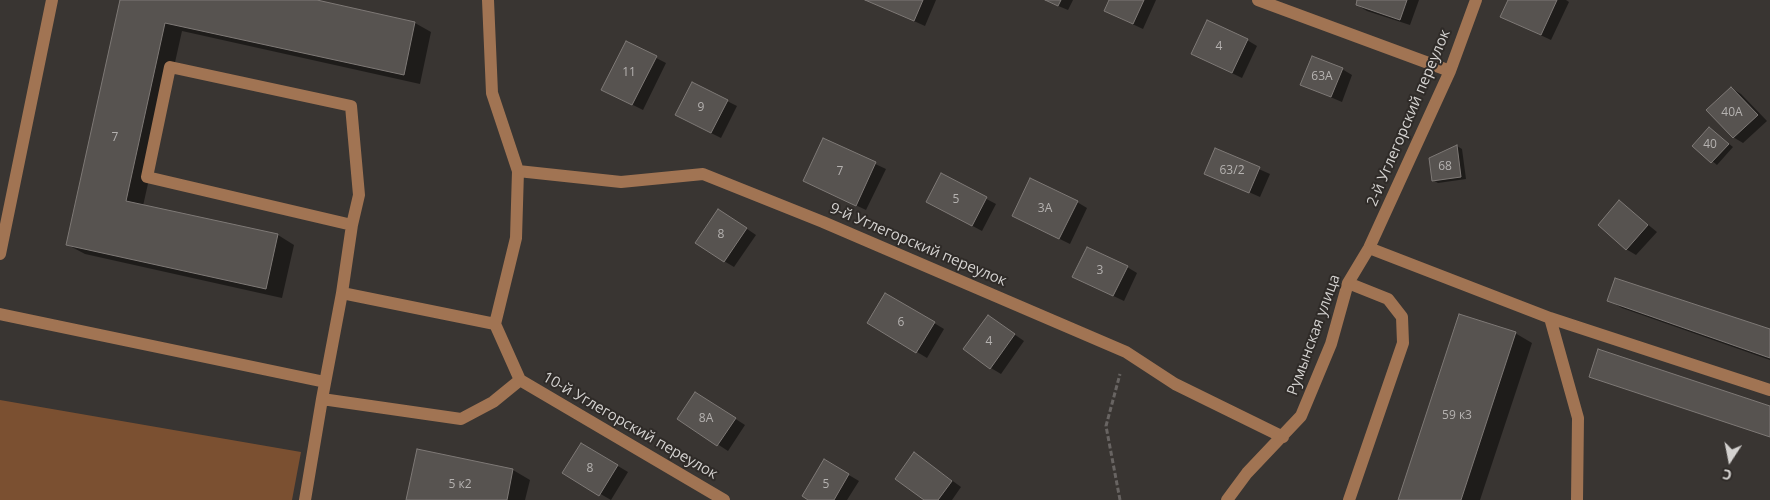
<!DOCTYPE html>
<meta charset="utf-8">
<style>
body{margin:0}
#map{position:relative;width:1770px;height:500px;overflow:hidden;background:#393532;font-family:"Open Sans",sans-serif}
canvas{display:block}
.north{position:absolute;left:1705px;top:435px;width:50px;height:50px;-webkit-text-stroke:4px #2f2b28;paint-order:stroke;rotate:191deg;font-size:14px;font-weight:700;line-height:20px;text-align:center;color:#d4d2d0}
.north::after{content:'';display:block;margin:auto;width:18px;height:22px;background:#d4d2d0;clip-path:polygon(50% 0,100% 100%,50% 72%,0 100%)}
</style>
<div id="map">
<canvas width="1770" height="500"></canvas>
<div class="north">С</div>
</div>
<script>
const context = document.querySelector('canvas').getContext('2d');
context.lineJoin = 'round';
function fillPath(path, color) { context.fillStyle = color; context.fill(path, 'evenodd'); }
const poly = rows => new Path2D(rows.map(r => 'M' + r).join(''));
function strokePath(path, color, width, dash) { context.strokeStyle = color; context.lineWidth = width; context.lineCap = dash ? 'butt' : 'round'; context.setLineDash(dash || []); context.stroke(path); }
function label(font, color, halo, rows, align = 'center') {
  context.font = font + ' "Open Sans",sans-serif'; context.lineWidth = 4; context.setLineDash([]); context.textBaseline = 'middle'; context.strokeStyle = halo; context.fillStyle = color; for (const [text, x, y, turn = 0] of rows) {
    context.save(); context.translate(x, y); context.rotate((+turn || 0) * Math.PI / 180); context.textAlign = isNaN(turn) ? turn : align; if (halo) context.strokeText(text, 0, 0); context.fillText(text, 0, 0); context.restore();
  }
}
fillPath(poly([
 [0,400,301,452,292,500,0,500]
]), '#7b5031');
fillPath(poly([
 [121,0,311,0,415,23,431,32,420,84,182,31,143,206,278,235,294,245,282,298,85,254,68,245],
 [867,0,936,0,925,26],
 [1044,0,1073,0,1068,10],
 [1110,0,1156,0,1143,29,1115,16],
 [1359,0,1419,0,1410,25,1367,11,1357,5],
 [1509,0,1566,0,1569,2,1551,40,1502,17],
 [1247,40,1257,46,1242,78,1203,59],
 [627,43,666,63,643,110,613,95],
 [1342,69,1352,75,1342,102,1302,85],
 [1731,88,1741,94,1767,121,1743,143,1733,137],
 [727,101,737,106,721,138,687,121],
 [1709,128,1733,147,1717,165,1694,146],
 [824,140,886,169,866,210,815,186],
 [1457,146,1462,149,1466,179,1438,183,1433,180],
 [1216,150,1270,174,1260,197,1206,173],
 [941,175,996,204,982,231,937,207],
 [1077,202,1087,208,1070,244,1013,216],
 [1620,202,1657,232,1636,255,1626,249],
 [728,216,756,235,734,267,724,261],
 [1127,267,1137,273,1124,301,1084,282],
 [886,294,944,329,927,358,869,323],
 [1608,300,1770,330,1770,360,1622,308],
 [988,316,1024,341,1001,374,991,368],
 [1515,333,1532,343,1480,500,1399,500],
 [706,400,745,425,728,451,679,419],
 [581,444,628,472,611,500,564,473],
 [418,450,513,470,530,480,525,500,407,500],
 [924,460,961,487,952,500,926,500],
 [825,461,859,481,847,500,811,500]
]), '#0007');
const building = poly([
 [120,0,317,0,415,22,404,75,165,23,126,201,278,234,266,289,66,245,120,0],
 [865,0,923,0,914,21,865,0],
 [1045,0,1061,0,1058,6,1045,0],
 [1109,0,1144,0,1133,24,1104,11,1109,0],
 [1357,0,1407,0,1400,20,1356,5,1357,0],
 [1508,0,1557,0,1541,35,1500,17,1508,0],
 [1207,20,1248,39,1232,73,1191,54,1207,20],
 [626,41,657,56,632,105,601,90,626,41],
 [1312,56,1343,68,1331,97,1300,85,1312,56],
 [692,82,728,100,711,133,675,115,692,82],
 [1731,87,1758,115,1733,138,1706,110,1731,87],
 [1709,127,1729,144,1711,163,1692,146,1709,127],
 [823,138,876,162,856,206,803,181,823,138],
 [1457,145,1461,177,1432,181,1429,158,1457,145],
 [1215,148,1260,167,1249,193,1204,174,1215,148],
 [941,173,987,197,972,226,926,202,941,173],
 [1030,178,1078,201,1059,239,1012,216,1030,178],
 [1619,200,1648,225,1626,250,1598,225,1619,200],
 [718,209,747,228,724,262,695,243,718,209],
 [1087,247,1128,266,1113,296,1072,277,1087,247],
 [1615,278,1770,329,1770,358,1607,301,1615,278],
 [885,293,935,322,916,353,867,323,885,293],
 [1459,314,1516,332,1461,500,1398,500,1459,314],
 [988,315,1015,334,990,369,963,349,988,315],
 [1598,349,1770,406,1770,437,1589,377,1598,349],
 [695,392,736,418,717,446,677,419,695,392],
 [581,443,618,465,599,496,562,473,581,443],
 [417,449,513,469,507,500,406,500,417,449],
 [914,452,952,481,938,500,924,500,895,479,914,452],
 [824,459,849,474,834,500,808,500,802,496,824,459]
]);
fillPath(building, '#575350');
strokePath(building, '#7e7976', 1);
strokePath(poly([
 [1120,500,1106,426,1120,374]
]), '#686462', 3, [5, 2.5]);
strokePath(poly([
 [1258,0,1450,71],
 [518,171,621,182,703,174,823,222,1126,352,1175,384,1283,437],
 [1369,248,1550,318,1770,390],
 [0,254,52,0],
 [1348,283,1388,299,1402,317,1403,343,1349,500],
 [342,293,495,324],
 [0,314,325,382],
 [1550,318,1578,418,1577,500],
 [520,380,724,500],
 [322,399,461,419,493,402,520,380,495,324,516,238,518,171,492,93,488,0],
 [305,500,322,399,342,293,352,225,359,195,351,106,170,67,147,177,352,225],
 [1227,500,1247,473,1301,416,1331,344,1348,283,1369,248,1450,71,1476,0]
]), '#a17453', 12);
label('12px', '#b5b2b0', null, [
 ["4",1219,47],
 ["11",629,73],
 ["63А",1322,77],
 ["9",701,108],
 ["40А",1732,113],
 ["7",115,138],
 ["40",1710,145],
 ["68",1445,167],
 ["63/2",1232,171],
 ["7",840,172],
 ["5",956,200],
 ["3А",1045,209],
 ["8",721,235],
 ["3",1100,271],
 ["6",901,323],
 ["4",989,342],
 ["59 к3",1457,416],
 ["8А",706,419],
 ["8",590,469],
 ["5 к2",460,485],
 ["5",826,485]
]);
label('15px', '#d4d2d0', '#2f2b28', [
 ["2-й Углегорский переулок",1409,118,-67],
 ["9-й Углегорский переулок",918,245,23],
 ["Румынская улица",1314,335,-70],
 ["10-й Углегорский переулок",630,426,30]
]);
</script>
